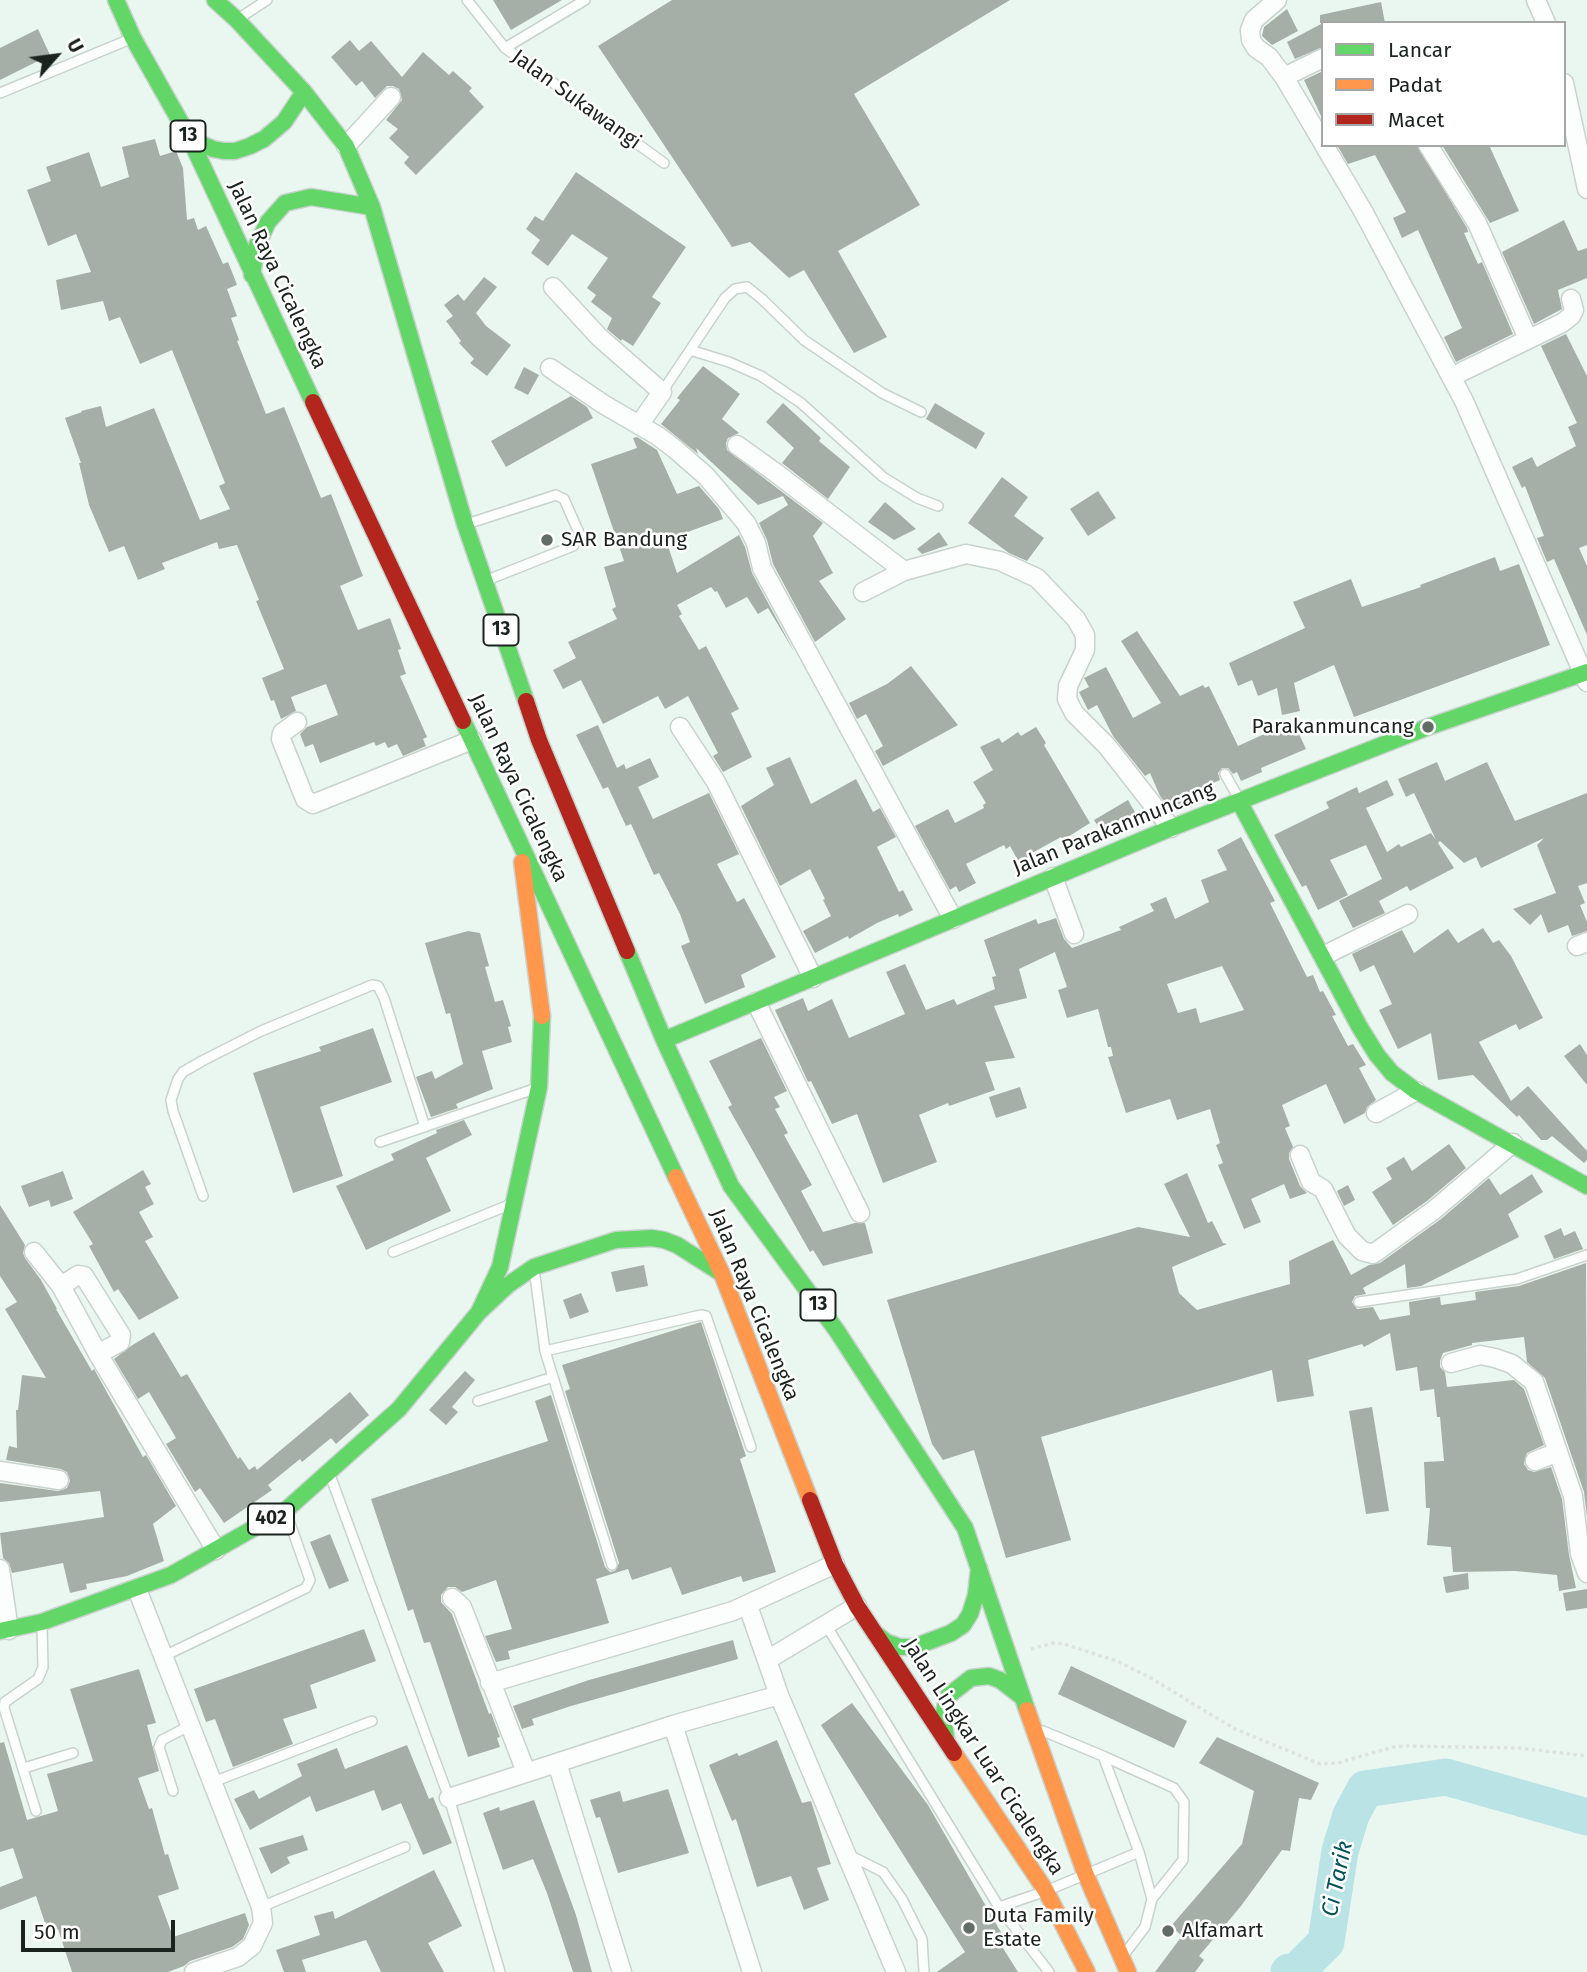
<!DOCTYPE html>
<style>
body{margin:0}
#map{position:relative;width:1587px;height:1972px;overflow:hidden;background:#eaf7f0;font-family:"Fira Sans",sans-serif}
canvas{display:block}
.legend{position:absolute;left:1321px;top:21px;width:245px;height:126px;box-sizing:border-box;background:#fff;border:2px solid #a4a7a5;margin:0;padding:9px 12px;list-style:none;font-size:21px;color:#1b231f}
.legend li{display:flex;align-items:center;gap:14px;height:35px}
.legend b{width:35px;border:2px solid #a4a7a5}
.north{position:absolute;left:21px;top:21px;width:70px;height:70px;-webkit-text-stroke:5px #fff;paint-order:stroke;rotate:62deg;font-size:19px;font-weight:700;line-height:28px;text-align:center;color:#1b231f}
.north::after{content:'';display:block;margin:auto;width:24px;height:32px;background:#1b231f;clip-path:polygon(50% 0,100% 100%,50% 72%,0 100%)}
.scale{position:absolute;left:21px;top:1920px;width:154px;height:32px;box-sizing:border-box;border:4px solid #1b231f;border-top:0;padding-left:9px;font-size:21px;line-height:24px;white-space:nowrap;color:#1b231f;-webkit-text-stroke:5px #fff;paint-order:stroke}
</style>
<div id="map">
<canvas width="1587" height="1972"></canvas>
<ul class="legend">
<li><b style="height:9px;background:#63d668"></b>Lancar</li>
<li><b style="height:9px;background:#ff974d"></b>Padat</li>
<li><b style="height:9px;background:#b3261e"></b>Macet</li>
</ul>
<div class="north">U</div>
<div class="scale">50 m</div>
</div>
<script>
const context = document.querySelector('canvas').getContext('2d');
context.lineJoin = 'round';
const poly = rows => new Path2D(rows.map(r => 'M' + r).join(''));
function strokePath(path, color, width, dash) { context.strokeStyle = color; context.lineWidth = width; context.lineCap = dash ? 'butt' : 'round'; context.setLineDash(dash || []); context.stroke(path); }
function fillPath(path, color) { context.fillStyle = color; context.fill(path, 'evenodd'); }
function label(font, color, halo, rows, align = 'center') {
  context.font = font + ' "Fira Sans",sans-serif'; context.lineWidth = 5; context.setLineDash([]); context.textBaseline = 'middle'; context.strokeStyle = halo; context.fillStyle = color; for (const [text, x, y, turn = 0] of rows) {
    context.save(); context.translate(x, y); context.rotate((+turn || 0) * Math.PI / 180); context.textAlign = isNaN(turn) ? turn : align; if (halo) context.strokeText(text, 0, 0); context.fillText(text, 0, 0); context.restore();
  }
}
strokePath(poly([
 [1289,1972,1297,1971,1326,1942,1340,1851,1351,1815,1365,1789,1446,1777,1587,1817]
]), '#b9e3e5', 37);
fillPath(poly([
 [493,0,562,0,511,30],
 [672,0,1010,0,854,94,920,205,838,251,887,337,854,353,804,270,789,278,750,242,732,247,598,46],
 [1381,2,1385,23,1320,23,1320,15],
 [1287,9,1298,31,1272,45,1262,36,1264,27],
 [1323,23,1323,47,1295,59,1287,42],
 [38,29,50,55,0,80,0,48],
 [350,40,359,51,371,41,402,77,423,52,449,75,453,71,472,88,469,91,484,107,416,175,404,163,409,157,389,138,398,129,386,120,402,100,399,89,393,86,387,86,375,98,362,81,356,86,331,57],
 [1323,71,1323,120,1304,80],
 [155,139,160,156,176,151,183,168,187,220,194,218,198,230,206,226,223,264,228,262,234,277,237,285,227,289,237,316,231,318,239,340,237,341,266,414,284,407,321,498,331,494,363,576,340,586,358,630,390,618,401,649,398,650,406,674,400,676,427,737,423,739,426,746,403,756,397,744,388,748,385,742,376,746,374,742,320,763,313,744,305,747,300,734,307,727,338,715,326,684,291,697,296,711,281,719,274,700,271,701,262,678,284,669,256,601,259,600,237,545,219,549,217,542,162,563,165,569,138,580,124,546,109,552,89,505,79,463,81,463,65,418,82,412,81,411,101,406,106,427,154,408,200,520,230,509,219,486,225,483,172,350,140,364,120,317,109,321,103,301,61,310,56,280,91,272,76,234,48,246,27,190,51,181,46,167,89,152,101,187,129,177,122,147],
 [1337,145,1417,145,1467,228,1468,232,1464,233,1478,264,1482,262,1513,334,1456,362,1444,337,1462,328,1418,230,1402,238,1393,218,1406,212,1375,155,1348,164],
 [1442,145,1489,145,1519,211,1490,223],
 [576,172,686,247,652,297,661,303,633,346,622,339,621,341,607,329,612,318,591,302,596,295,587,288,608,258,572,234,548,266,531,253,540,240,526,229,535,216,543,221],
 [1564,220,1578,251,1587,248,1587,278,1558,290,1562,309,1534,324,1502,252],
 [484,277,497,287,476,313,486,326,511,345,487,376,470,363,474,359,459,343,461,341,446,321,453,316,444,305,458,294,464,301],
 [1566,334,1587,376,1587,545,1579,548,1587,566,1587,635,1554,559,1547,562,1537,538,1544,536,1525,486,1522,488,1512,467,1532,457,1537,467,1576,446,1568,427,1577,423,1541,346],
 [703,366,740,394,722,419,739,433,728,438,726,443,727,450,823,523,813,536,833,573,819,581,846,619,815,642,773,564,767,540,759,523,788,505,783,496,758,505,696,448,698,454,661,424,680,400,677,398],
 [524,367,539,375,528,395,514,388],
 [571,396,587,407,593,418,506,467,491,441],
 [783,403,821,438,819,441,850,467,828,499,782,463,794,448,766,422],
 [935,403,985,433,976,449,926,419],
 [637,437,657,450,677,494,699,486,719,509,723,519,666,540,677,573,739,535,745,547,752,573,795,653,768,608,758,614,747,597,726,608,717,591,715,592,711,587,677,605,682,614,679,616,699,650,706,646,739,709,731,713,752,757,723,772,713,756,718,753,688,696,665,709,658,696,603,724,581,680,563,689,553,670,576,658,568,642,617,619,612,609,616,607,604,567,624,561,591,464,637,448,633,438],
 [1002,477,1028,497,1014,516,1044,538,1027,561,1009,553,968,523],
 [1098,491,1116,518,1088,536,1070,509],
 [885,502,898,513,916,529,894,540,868,522],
 [939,532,948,545,922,554,917,549],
 [1495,557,1500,571,1519,564,1550,645,1354,717,1334,665,1294,683,1300,711,1282,715,1277,688,1258,696,1252,680,1238,686,1229,663,1305,628,1293,602,1351,579,1362,607,1421,587,1420,585],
 [1137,631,1180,696,1203,685,1205,688,1209,686,1238,746,1293,721,1306,749,1261,768,1262,772,1241,781,1237,772,1233,774,1228,768,1222,768,1218,773,1220,780,1192,793,1197,802,1172,811,1160,796,1150,773,1145,776,1113,736,1097,705,1088,710,1079,692,1089,687,1084,678,1106,667,1133,718,1161,703,1121,641],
 [911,666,958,725,883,766,875,751,883,746,866,714,857,719,849,703,887,684],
 [598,725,617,768,624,764,626,769,650,758,659,777,638,787,653,819,709,793,739,854,717,864,737,902,744,898,776,957,741,975,745,987,705,1004,681,946,690,942,680,914,659,873,654,875,631,824,626,826,608,787,603,789,576,735],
 [1036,727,1046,743,1044,745,1090,823,1063,840,1061,837,1032,853,1035,858,1021,866,1010,846,1006,849,1004,845,966,864,976,883,959,892,956,886,950,890,915,826,948,809,955,823,984,808,983,805,986,803,973,782,993,770,980,747,999,738,1002,743,1018,732,1021,736],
 [790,757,811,804,856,779,873,812,880,808,896,837,877,847,899,892,903,890,913,910,899,917,898,914,877,923,849,939,848,936,815,953,803,931,831,916,823,900,825,899,810,869,780,886,741,806,774,785,766,768],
 [1437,762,1445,781,1487,762,1515,821,1587,793,1587,883,1578,886,1585,903,1580,905,1587,922,1587,931,1572,936,1568,925,1548,933,1541,914,1530,925,1513,909,1556,893,1537,845,1544,838,1481,868,1476,857,1464,863,1440,841,1438,843,1454,868,1410,891,1407,886,1379,901,1385,913,1353,928,1339,901,1382,879,1366,845,1330,860,1348,895,1318,910,1306,885,1302,887,1274,835,1329,808,1326,802,1357,787,1359,793,1387,780,1394,795,1366,808,1387,852,1399,844,1401,847,1431,833,1436,840,1414,793,1406,797,1398,779],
 [1128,800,1136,814,1103,834,1094,820],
 [1241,837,1275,901,1270,903,1307,977,1313,975,1320,992,1323,991,1336,1015,1332,1016,1348,1046,1353,1044,1366,1065,1359,1068,1376,1100,1367,1107,1365,1113,1344,1124,1326,1084,1282,1105,1290,1126,1285,1128,1293,1147,1289,1153,1289,1159,1300,1186,1307,1193,1290,1199,1284,1184,1251,1199,1261,1222,1244,1229,1218,1165,1223,1163,1216,1145,1220,1143,1210,1109,1177,1120,1170,1099,1126,1113,1108,1057,1113,1056,1111,1047,1108,1047,1098,1009,1067,1018,1058,990,1067,987,1055,952,1019,969,1027,998,994,1006,1015,1058,985,1062,995,1090,949,1106,948,1103,919,1115,937,1162,883,1183,857,1114,832,1124,811,1081,808,1082,775,1010,803,998,808,1011,832,999,849,1038,905,1014,886,972,905,964,926,1010,954,999,957,1005,995,989,992,977,996,976,984,940,1036,919,1038,924,1056,918,1064,939,1072,948,1121,930,1119,927,1154,911,1150,904,1166,897,1175,919,1209,902,1201,880,1227,870,1217,850],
 [1222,966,1244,1010,1200,1023,1196,1008,1178,1013,1167,984],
 [1483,928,1493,943,1499,940,1511,956,1543,1018,1519,1030,1516,1024,1479,1042,1511,1101,1528,1086,1587,1151,1587,1160,1584,1163,1552,1136,1547,1140,1541,1140,1519,1115,1517,1117,1473,1075,1438,1080,1431,1033,1398,1049,1379,1010,1392,1004,1374,965,1360,972,1352,954,1402,930,1414,953,1448,929,1458,943],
 [468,931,480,933,489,966,485,967,495,1002,503,1000,511,1026,508,1027,512,1042,482,1051,493,1089,456,1104,458,1108,431,1117,416,1077,432,1071,435,1079,463,1064,450,1013,446,1014,425,943],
 [373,1028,392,1082,320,1107,343,1176,293,1193,253,1073,321,1051,319,1047],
 [761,1038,787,1091,774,1097,780,1107,775,1109,788,1133,784,1135,812,1185,801,1191,823,1232,855,1223,865,1223,873,1253,823,1266,813,1250,810,1252,728,1107,732,1105,709,1061],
 [1580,1044,1587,1055,1587,1085,1564,1056],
 [1020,1087,1027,1108,996,1118,989,1097],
 [464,1120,472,1135,426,1158,451,1211,366,1250,336,1186,394,1160,391,1154,437,1133,436,1130],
 [1449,1144,1466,1168,1427,1201,1393,1225,1372,1192,1392,1179,1386,1168,1404,1157,1412,1171],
 [143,1170,151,1184,145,1187,154,1204,139,1212,153,1237,145,1241,179,1298,139,1320,118,1289,114,1292,89,1246,93,1244,73,1212],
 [63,1171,73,1199,51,1207,49,1200,29,1207,21,1186],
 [1187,1173,1208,1223,1212,1221,1223,1243,1227,1244,1172,1267,1179,1293,1197,1310,1290,1284,1289,1261,1333,1240,1351,1275,1369,1265,1380,1263,1441,1219,1489,1178,1500,1195,1532,1174,1543,1192,1508,1214,1519,1237,1421,1286,1407,1288,1405,1264,1363,1288,1366,1294,1355,1296,1352,1302,1357,1309,1373,1307,1380,1320,1410,1315,1409,1302,1440,1297,1441,1305,1476,1300,1475,1292,1519,1286,1586,1263,1587,1517,1584,1492,1545,1378,1527,1362,1524,1337,1472,1343,1472,1345,1443,1353,1440,1361,1440,1367,1445,1372,1447,1387,1514,1380,1524,1389,1544,1445,1527,1453,1524,1464,1528,1470,1534,1472,1551,1467,1562,1499,1569,1555,1576,1588,1559,1591,1557,1575,1515,1571,1453,1572,1451,1547,1427,1545,1430,1508,1426,1508,1424,1462,1444,1461,1440,1417,1437,1417,1434,1389,1420,1391,1417,1367,1396,1371,1390,1333,1364,1347,1362,1344,1308,1360,1314,1396,1277,1402,1272,1370,1041,1437,1071,1540,1006,1558,974,1450,943,1460,932,1444,887,1300,1138,1227,1190,1237,1164,1184],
 [1348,1185,1355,1200,1344,1206,1337,1191],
 [0,1205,25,1245,23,1253,25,1258,41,1280,57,1309,56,1309,92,1371,94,1369,143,1457,146,1455,176,1506,153,1524,164,1561,127,1576,86,1584,87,1589,70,1593,63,1563,12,1573,9,1563,3,1558,0,1533,104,1517,100,1491,0,1502,0,1483,58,1491,67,1488,70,1481,67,1472,61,1469,6,1460,9,1446,17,1448,16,1410,18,1410,22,1375,46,1378,5,1309,17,1302,0,1276],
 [1561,1228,1564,1236,1575,1231,1583,1249,1554,1259,1544,1236],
 [644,1265,648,1286,616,1292,611,1272],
 [581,1293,589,1312,570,1319,563,1300],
 [701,1322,746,1456,740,1459,776,1572,743,1582,741,1576,682,1595,671,1567,632,1580,628,1569,596,1579,609,1623,508,1651,510,1659,496,1662,485,1636,512,1629,496,1580,462,1592,455,1587,448,1587,441,1595,441,1602,452,1614,489,1714,491,1713,500,1737,497,1738,500,1747,468,1757,430,1642,424,1643,413,1609,408,1611,371,1499,548,1441,535,1401,551,1395,605,1567,610,1572,615,1571,619,1563,565,1391,570,1389,562,1365],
 [154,1332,181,1377,187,1374,238,1459,240,1457,249,1470,255,1466,257,1470,350,1392,369,1415,336,1444,331,1438,302,1462,300,1459,268,1485,272,1490,224,1523,200,1488,195,1492,166,1444,176,1438,149,1392,138,1399,114,1359,131,1346],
 [465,1371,475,1380,452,1407,458,1412,446,1425,429,1410],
 [1372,1407,1389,1511,1366,1514,1349,1411],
 [330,1534,349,1581,329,1589,310,1542],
 [1468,1573,1469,1589,1446,1593,1443,1577],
 [1587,1589,1587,1608,1566,1611,1563,1593],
 [364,1629,376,1661,310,1685,317,1708,283,1719,293,1744,233,1767,215,1719,206,1722,194,1689],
 [733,1640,738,1659,571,1706,532,1719,534,1725,522,1729,513,1706,589,1680],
 [1071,1666,1187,1721,1174,1748,1058,1694],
 [139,1669,156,1723,147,1725,159,1771,138,1778,149,1809,152,1808,165,1855,168,1854,179,1889,158,1896,173,1937,245,1913,249,1925,243,1939,232,1947,190,1961,184,1966,168,1972,72,1972,58,1929,48,1932,36,1896,0,1910,0,1887,23,1878,13,1848,0,1852,0,1743,4,1742,27,1820,58,1811,47,1774,93,1761,70,1689],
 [852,1703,928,1805,1002,1934,996,1937,1018,1972,937,1972,965,1952,821,1725],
 [1217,1737,1319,1783,1311,1800,1299,1798,1290,1851,1282,1850,1241,1906,1199,1956,1204,1960,1195,1972,1155,1972,1182,1936,1171,1926,1242,1844,1254,1791,1199,1763],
 [777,1740,802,1803,811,1801,831,1864,817,1868,829,1900,804,1910,791,1876,757,1887,736,1819,732,1821,709,1765,737,1753,739,1756],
 [407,1745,429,1799,433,1797,452,1843,423,1855,401,1803,382,1811,374,1790,316,1812,310,1796,250,1830,234,1799,254,1790,259,1799,302,1776,297,1764,337,1748,345,1769],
 [668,1789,689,1853,618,1873,600,1817,596,1818,590,1800,620,1791,623,1802],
 [534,1800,576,1915,592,1972,573,1972,547,1893,533,1859,503,1870,483,1813,499,1807,500,1811],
 [303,1835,308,1850,287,1857,290,1863,271,1874,259,1848],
 [434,1870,462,1926,428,1943,444,1972,381,1972,366,1940,302,1960,306,1972,284,1972,276,1950,320,1935,314,1916,333,1911,335,1919]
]), '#a6aea8');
const lane = poly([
 [467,0,505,48,664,163],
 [241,17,267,0],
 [505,48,585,0],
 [0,93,128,40],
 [690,350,729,362,761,376,801,403,883,477,917,498,938,506],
 [662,392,725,298,735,289,747,287,762,299,804,340,882,393,921,412],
 [470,523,556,495,564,499,580,535,573,546,490,579],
 [1225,774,1239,799],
 [380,1142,534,1089],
 [203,1196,173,1111,171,1100,178,1079,183,1072,202,1061,261,1031,372,985,378,986,384,998,425,1127],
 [393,1252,509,1205],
 [1359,1302,1517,1279,1587,1255],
 [545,1351,701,1315,706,1316,751,1447],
 [553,1377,612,1565],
 [478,1401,553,1377,545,1351,535,1276],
 [330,1475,449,1798,500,1972],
 [826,1625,999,1907,1049,1972],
 [162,1657,306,1588,310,1580,286,1512],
 [1043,1731,1103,1756,1139,1852,1152,1899,1145,1927,1126,1952],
 [1103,1756,1174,1788,1184,1802,1183,1860,1152,1899],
 [24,1768,73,1753],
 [213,1782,372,1721],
 [173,1791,159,1747,162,1740,191,1725],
 [36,1811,4,1708,5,1702,38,1679,43,1667,42,1626],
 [849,1855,883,1872,902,1899,922,1939,924,1972],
 [261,1907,405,1847],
 [999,1907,1046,1891,1139,1852]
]);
const street = poly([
 [1277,0,1254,20,1250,30,1251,40,1256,48,1269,57,1284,77,1323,143],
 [1536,0,1546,23],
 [1284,77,1323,58],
 [1564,83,1587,189],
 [1324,145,1363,211,1464,401,1587,682],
 [1428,145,1477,223,1528,339],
 [346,146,391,97],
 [553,287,599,337,662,392,639,425],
 [550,368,603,404,658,436,675,449,706,476,746,523,756,543,762,568,953,919],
 [1451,377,1562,323,1571,316,1574,310,1571,299],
 [737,445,776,473,904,571,966,554,1000,561,1037,578,1076,619,1085,635,1085,650,1068,686,1067,699,1074,713,1107,746,1171,828],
 [863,592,904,571],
 [297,722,282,733,281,739,305,799,313,804,472,740],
 [680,727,716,782,813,978],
 [1053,877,1074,934],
 [1577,946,1587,942],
 [1323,956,1408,914],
 [756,1002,860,1213],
 [1376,1113,1416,1091],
 [1300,1155,1311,1182,1323,1189,1347,1236,1362,1251,1373,1254,1434,1210,1513,1143],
 [34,1252,61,1286,98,1354,216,1550],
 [61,1286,78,1275,84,1276,121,1335,120,1342,98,1354],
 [1451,1363,1480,1355,1495,1358,1512,1364,1534,1382,1573,1496,1580,1554,1587,1573],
 [1535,1461,1558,1452],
 [0,1471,59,1480],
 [0,1569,9,1630],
 [137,1589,261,1907,263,1923,252,1946,238,1957,194,1972],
 [452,1598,462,1607,526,1772],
 [748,1606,779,1695,896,1972],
 [767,1660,857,1606],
 [490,1683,733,1611,835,1564],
 [673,1725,752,1972],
 [557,1763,622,1972],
 [449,1798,673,1725,779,1695]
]);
const fast = poly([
 [116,0,133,38,190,139,313,402],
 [215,0,237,20,304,92,346,146,372,207,465,524,526,701],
 [190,139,213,149,224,151,235,151,250,146,264,139,284,122,304,92],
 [252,275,257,245,268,222,285,203,311,197,372,207],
 [463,721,676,1177],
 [1239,801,1359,1026,1377,1055,1392,1073,1416,1091,1587,1186],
 [627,951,664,1040,731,1186,837,1331,965,1528,1027,1710],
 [664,1040,1171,828,1428,727,1587,672],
 [479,1312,508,1285,534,1267,616,1240,652,1238,664,1240,677,1245,721,1273],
 [0,1631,42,1622,171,1575,286,1510,399,1409,479,1312,500,1267,539,1087,542,1016],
 [875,1633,886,1642,900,1647,914,1647,951,1633,963,1625,970,1614,976,1595,979,1568],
 [946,1738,943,1716,948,1696,971,1678,989,1676,1000,1680,1022,1697]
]);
const slow = poly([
 [522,862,542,1016],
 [676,1177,722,1274,810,1500],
 [1027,1710,1085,1873,1128,1972],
 [954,1753,1046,1891,1087,1972]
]);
const jam = poly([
 [313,402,463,721],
 [526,701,539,740,627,951],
 [810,1500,835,1564,857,1606,954,1753]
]);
strokePath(lane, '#c9d3ce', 12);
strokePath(street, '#c9d3ce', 21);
strokePath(fast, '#c9d3ce', 19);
strokePath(slow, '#c9d3ce', 19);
strokePath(jam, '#c9d3ce', 19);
strokePath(poly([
 [1031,1649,1053,1643,1064,1644,1117,1661,1149,1677,1235,1729,1320,1764,1338,1763,1393,1747,1407,1746,1519,1748,1587,1756]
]), '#dee3e0', 3.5, [3.5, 3.5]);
strokePath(lane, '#fcfefd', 9);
strokePath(street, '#fcfefd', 18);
strokePath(fast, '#63d668', 16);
strokePath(slow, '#ff974d', 16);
strokePath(jam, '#b3261e', 16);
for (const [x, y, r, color] of [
 [547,540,7,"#636d68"],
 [1428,727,7,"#636d68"],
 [969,1928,7,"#636d68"],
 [1168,1931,7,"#636d68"]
]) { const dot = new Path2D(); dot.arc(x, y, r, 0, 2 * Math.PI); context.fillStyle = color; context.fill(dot); strokePath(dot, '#fff', 2.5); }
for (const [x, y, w] of [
 [188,136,35],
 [501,630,35],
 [818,1305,35],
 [271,1519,46]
]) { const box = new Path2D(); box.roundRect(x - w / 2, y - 15.5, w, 31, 5); context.fillStyle = '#fff'; context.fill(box); strokePath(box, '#1b231f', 2); }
label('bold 19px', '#1b231f', null, [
 ["13",188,136],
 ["13",501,630],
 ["13",818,1305],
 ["402",271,1519]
]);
label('21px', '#1b231f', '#fff', [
 ["Jalan Sukawangi",576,100,36],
 ["Jalan Raya Cicalengka",277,275,65],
 ["Jalan Raya Cicalengka",518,788,65],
 ["Jalan Parakanmuncang",1114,829,-22],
 ["Jalan Raya Cicalengka",754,1305,68],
 ["Jalan Lingkar Luar Cicalengka",983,1757,57]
]);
label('21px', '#1b231f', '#fff', [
 ["SAR Bandung",561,540],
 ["Parakanmuncang",1414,727,"right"],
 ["Duta Family",983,1916],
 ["Estate",983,1940],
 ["Alfamart",1182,1931]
], 'left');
label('italic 23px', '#02535a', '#fff', [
 ["Ci Tarik",1338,1879,-78]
]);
</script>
